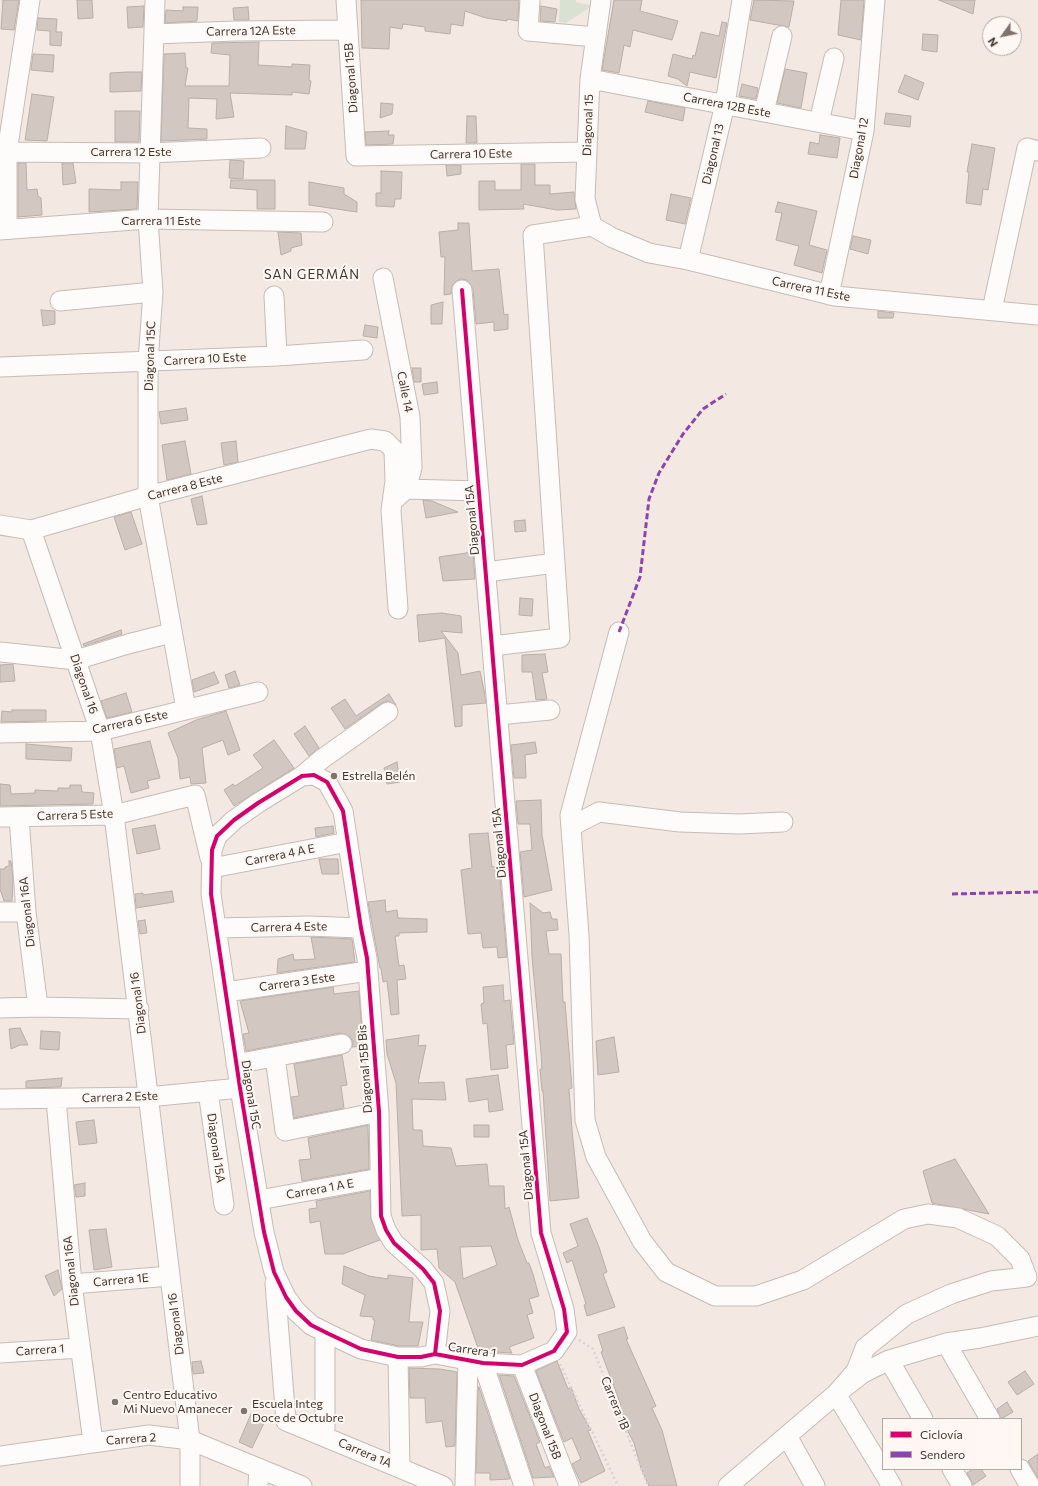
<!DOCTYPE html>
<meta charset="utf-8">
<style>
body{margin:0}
#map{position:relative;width:1038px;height:1486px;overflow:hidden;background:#f4e8e2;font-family:Commissioner,sans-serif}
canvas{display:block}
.legend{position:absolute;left:882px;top:1418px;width:140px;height:52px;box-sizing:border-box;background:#fef7f3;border:1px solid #b3a9a3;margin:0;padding:5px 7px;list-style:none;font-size:12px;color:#42342c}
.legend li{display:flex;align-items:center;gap:8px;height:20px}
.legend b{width:20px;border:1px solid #b3a9a3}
.north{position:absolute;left:982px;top:16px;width:40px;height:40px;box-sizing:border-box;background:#fef7f3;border:1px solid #b3a9a3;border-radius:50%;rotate:237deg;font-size:11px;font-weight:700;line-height:16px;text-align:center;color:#42342c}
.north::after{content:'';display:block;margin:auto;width:14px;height:18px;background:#80736c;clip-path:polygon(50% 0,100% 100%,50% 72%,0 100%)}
</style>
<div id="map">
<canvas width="1038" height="1486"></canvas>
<ul class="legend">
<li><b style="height:5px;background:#d6006c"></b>Ciclovía</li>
<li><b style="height:5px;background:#8e44ad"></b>Sendero</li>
</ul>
<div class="north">N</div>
</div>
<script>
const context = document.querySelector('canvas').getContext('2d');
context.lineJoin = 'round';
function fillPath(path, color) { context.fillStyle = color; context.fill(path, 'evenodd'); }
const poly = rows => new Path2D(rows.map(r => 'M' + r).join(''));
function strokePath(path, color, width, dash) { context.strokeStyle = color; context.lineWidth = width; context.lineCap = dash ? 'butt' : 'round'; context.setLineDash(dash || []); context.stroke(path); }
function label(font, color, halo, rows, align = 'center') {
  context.font = font + ' Commissioner,sans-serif'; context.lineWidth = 4; context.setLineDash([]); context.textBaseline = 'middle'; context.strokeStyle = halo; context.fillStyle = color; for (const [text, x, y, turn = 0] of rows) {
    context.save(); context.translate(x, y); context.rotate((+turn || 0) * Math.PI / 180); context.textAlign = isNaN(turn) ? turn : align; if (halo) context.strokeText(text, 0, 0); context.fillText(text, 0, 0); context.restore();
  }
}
fillPath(poly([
 [560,0,576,0,576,2,592,6,566,23,559,22]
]), '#d9e1d2');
const building = poly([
 [3,0,19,0,14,30,1,29,3,0],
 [77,0,92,0,93,18,78,19,77,0],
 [361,0,519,0,518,21,507,19,507,21,486,18,465,11,463,26,451,24,450,34,425,31,425,27,403,24,402,29,390,27,389,49,362,48,361,0],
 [614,0,642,0,640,11,678,21,672,40,633,30,630,47,624,45,619,73,602,70,614,0],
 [754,0,794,1,789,27,750,20,754,0],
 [841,0,864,0,861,40,838,35,841,0],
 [939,0,975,0,973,14,939,0],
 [144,6,143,27,128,28,127,7,144,6],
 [541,6,557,9,555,22,540,21,541,6],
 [183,7,198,7,197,21,165,23,166,10,183,11,183,7],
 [248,7,249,20,234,20,233,8,248,7],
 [38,18,57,19,56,32,62,32,61,46,50,45,50,31,37,30,38,18],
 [722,22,727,23,716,78,690,72,687,86,678,79,668,76,673,54,692,59,693,55,695,56,701,32,719,36,722,22],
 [923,34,938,35,937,52,922,50,923,34],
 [259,42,258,65,292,67,292,64,310,65,309,80,311,81,309,94,292,92,292,95,230,93,234,117,216,119,217,99,189,98,188,128,207,129,207,139,161,141,164,54,185,53,186,68,188,68,185,86,229,86,230,55,211,53,212,43,259,42],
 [33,54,54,55,53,72,31,70,33,54],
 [785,69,807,73,801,108,777,103,785,69],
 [128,72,142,72,141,91,110,92,110,73,128,72],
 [905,75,924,83,918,100,898,92,905,75],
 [742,84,758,88,756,99,739,96,742,84],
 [32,94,54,97,47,141,25,140,32,94],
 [648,101,685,108,683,121,645,112,648,101],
 [381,103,393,104,392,114,380,118,381,103],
 [115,111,140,111,139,142,115,142,115,111],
 [886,113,911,116,910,127,884,124,886,113],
 [467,116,476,116,477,143,466,143,467,116],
 [286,126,307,132,305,149,285,149,286,126],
 [389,131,388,135,394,135,393,144,366,145,365,132,389,131],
 [820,135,840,138,837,158,808,154,810,142,819,144,820,135],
 [972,144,995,148,988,190,983,189,981,205,966,203,969,172,967,172,972,144],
 [230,160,244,161,243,179,229,178,230,160],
 [18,163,26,163,27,190,37,189,38,196,41,198,42,215,18,217,18,163],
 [62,163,73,163,76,183,63,185,62,163],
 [521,164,535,164,535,185,550,185,550,194,574,192,576,209,557,210,523,204,524,209,479,210,479,181,495,181,495,190,521,190,521,164],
 [446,165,461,165,461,174,447,176,446,165],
 [381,171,402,172,401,199,395,199,394,207,376,206,376,193,381,193,381,171],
 [231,180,275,180,275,209,257,209,257,190,230,188,231,180],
 [121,182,138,182,137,209,89,212,89,189,121,190,121,182],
 [309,182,344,188,344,194,357,202,357,212,309,205,309,182],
 [671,194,691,198,685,224,666,220,671,194],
 [778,202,817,211,809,245,827,250,822,273,794,265,799,246,776,240,782,213,775,212,778,202],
 [458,223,469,223,472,271,499,269,504,315,508,314,508,329,494,331,494,322,476,324,473,289,467,280,461,279,456,281,452,286,451,294,444,295,445,257,441,257,439,232,458,230,458,223],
 [278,232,301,233,302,245,291,248,291,251,281,255,278,232],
 [853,236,871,240,868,254,850,249,853,236],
 [443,302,442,324,431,324,431,305,443,302],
 [41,310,55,311,55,324,43,326,41,310],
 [878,311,894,313,893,318,878,318,878,311],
 [365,325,378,327,377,338,363,336,365,325],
 [412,368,421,368,421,382,414,382,412,368],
 [437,382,438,393,424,395,422,384,437,382],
 [186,408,188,420,161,424,159,412,186,408],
 [185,441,191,474,167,480,162,445,185,441],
 [236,441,238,462,224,465,221,443,236,441],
 [202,496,207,524,197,525,191,499,202,496],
 [423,500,432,501,458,512,426,518,423,500],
 [131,512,142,544,125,550,114,517,131,512],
 [525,520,526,531,515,532,514,521,525,520],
 [473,552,475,579,443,581,439,557,473,552],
 [520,598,533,599,532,616,519,615,520,598],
 [442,613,461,616,462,633,441,631,458,653,461,675,480,671,484,690,486,703,462,705,462,726,455,727,445,638,419,642,417,615,442,613],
 [121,630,122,634,84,646,83,644,121,630],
 [545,654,548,672,542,673,547,699,536,700,532,672,522,672,522,655,545,654],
 [13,664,15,681,0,682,0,665,13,664],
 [235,671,240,685,229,688,225,675,235,671],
 [214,672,219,683,194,692,192,680,214,672],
 [126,693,132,712,107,718,101,701,126,693],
 [389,694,396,705,387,701,382,703,345,729,331,708,345,699,356,716,389,694],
 [12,710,46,710,46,721,1,722,2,711,12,712,12,710],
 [226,711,240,750,228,755,223,740,202,748,206,783,191,784,190,777,180,779,178,758,168,733,196,720,226,711],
 [305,726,319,748,309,756,294,734,305,726],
 [274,740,294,768,234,806,224,790,233,784,235,786,263,768,253,755,274,740],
 [150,741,160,778,147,781,149,788,131,793,124,766,117,768,114,749,150,741],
 [535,742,537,753,525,755,526,778,514,778,511,745,535,742],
 [26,744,72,748,71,761,26,759,26,744],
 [397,762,400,782,387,784,384,768,397,762],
 [0,784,10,785,11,794,35,793,35,790,58,791,58,788,70,788,70,785,81,785,82,792,94,793,93,804,0,806,0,784],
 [541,800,542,835,552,890,524,897,520,852,532,850,530,824,518,824,516,801,541,800],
 [155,825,160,849,137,854,132,829,155,825],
 [333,826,334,833,316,837,315,828,333,826],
 [488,833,492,867,499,866,507,957,498,958,497,947,483,948,481,933,468,934,461,870,472,868,469,834,488,833],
 [319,859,338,859,339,874,322,874,319,859],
 [9,861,11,861,13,879,12,901,4,901,0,889,0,869,5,869,5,867,9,866,9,861],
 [172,891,174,902,136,908,135,894,143,893,143,895,172,891],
 [385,900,386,912,397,910,398,918,427,919,427,932,399,933,399,936,395,936,399,966,404,965,406,979,397,980,399,1014,391,1015,387,981,383,982,381,968,380,968,368,902,385,900],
 [530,903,543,913,550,912,552,919,557,919,558,930,546,931,549,954,561,954,563,1002,565,1002,572,1088,569,1089,572,1130,579,1198,550,1201,543,1091,542,1091,540,1069,542,1069,541,1053,532,957,530,903],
 [145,920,147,933,140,934,138,921,145,920],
 [311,937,352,939,355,962,277,973,278,959,293,954,294,960,315,959,311,937],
 [503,985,504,1001,510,1000,514,1044,506,1045,508,1068,491,1070,487,1023,483,1024,481,1004,484,1003,483,987,503,985],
 [333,987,334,994,359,991,363,1046,352,1047,353,1042,350,1037,340,1033,246,1051,243,1034,249,1033,240,1001,333,987],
 [20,1028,28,1045,20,1045,11,1049,9,1029,20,1028],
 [41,1031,60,1032,59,1050,40,1049,41,1031],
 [419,1035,418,1046,426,1045,418,1083,444,1082,446,1100,412,1099,413,1130,422,1130,423,1146,451,1148,456,1166,487,1164,489,1186,504,1186,505,1209,509,1207,518,1240,527,1263,529,1263,533,1274,539,1296,529,1299,533,1313,527,1315,534,1338,509,1347,512,1353,479,1351,455,1282,439,1268,437,1249,421,1250,421,1215,402,1216,396,1083,387,1054,386,1040,419,1035],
 [491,1246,497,1265,463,1279,460,1247,491,1246],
 [614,1037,619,1072,598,1075,596,1041,614,1037],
 [342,1055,347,1085,341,1086,344,1108,294,1118,291,1097,299,1096,294,1064,342,1055],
 [498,1075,503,1110,489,1112,488,1099,469,1102,466,1079,498,1075],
 [62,1078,61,1087,26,1088,26,1081,62,1078],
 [94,1120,97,1143,79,1145,76,1122,94,1120],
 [368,1125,369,1169,302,1181,299,1160,311,1159,308,1138,368,1125],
 [474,1125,489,1125,489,1137,474,1137,474,1125],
 [955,1159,989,1214,932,1203,923,1171,955,1159],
 [85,1183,85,1196,76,1197,74,1185,85,1183],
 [370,1191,371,1219,380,1240,343,1254,325,1254,320,1221,310,1223,309,1209,317,1208,316,1201,370,1191],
 [587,1218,599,1247,607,1272,603,1274,615,1307,587,1316,584,1305,586,1304,572,1260,567,1263,563,1253,578,1246,570,1224,587,1218],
 [106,1229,112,1267,94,1270,89,1230,106,1229],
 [344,1266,369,1276,388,1279,388,1275,413,1278,409,1322,423,1322,418,1346,399,1346,371,1340,375,1320,373,1320,373,1317,360,1316,365,1295,342,1284,344,1266],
 [58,1270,62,1289,54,1296,45,1276,58,1270],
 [624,1327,628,1339,626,1339,656,1406,652,1408,662,1430,677,1486,649,1486,641,1468,634,1443,625,1426,627,1425,619,1406,621,1405,601,1352,603,1351,598,1335,624,1327],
 [201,1361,204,1373,193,1374,192,1362,201,1361],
 [557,1361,568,1389,571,1387,579,1409,591,1430,588,1431,605,1471,581,1483,572,1464,581,1459,572,1438,564,1442,536,1371,557,1361],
 [409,1368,440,1369,457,1372,455,1446,446,1447,442,1421,426,1423,425,1398,410,1398,409,1368],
 [1025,1371,1034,1384,1017,1395,1008,1382,1025,1371],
 [499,1375,514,1376,540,1442,536,1444,545,1468,549,1466,554,1477,533,1478,499,1375],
 [478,1387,479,1387,510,1479,490,1480,490,1473,476,1473,478,1387],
 [1007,1402,1013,1412,1001,1419,997,1409,1007,1402],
 [251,1414,265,1421,252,1448,239,1442,251,1414],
 [1038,1454,1038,1478,1028,1461,1038,1454],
 [973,1469,981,1469,986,1476,973,1485,967,1473,973,1469]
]);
fillPath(building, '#d2c7c1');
strokePath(building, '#b9aea8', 1);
const minor = poly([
 [155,0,148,219,153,292,148,362,148,496,186,709],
 [346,0,356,156,587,152],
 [530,0,528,31,596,37],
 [601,0,590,79,585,199,592,226,613,238,649,253,688,260,835,296,1038,315],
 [154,34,235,31,342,30,348,32],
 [590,79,864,131],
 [764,112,782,36],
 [819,122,834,58],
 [0,152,150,153,261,148],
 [7,229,7,152,30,0],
 [0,230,148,219,323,222],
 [688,260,725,104,742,0],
 [383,278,410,417,412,468,406,489,394,500],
 [829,295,864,131,875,0],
 [274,296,277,356],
 [60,301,153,292],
 [992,310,1027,148,1038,151],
 [0,367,277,356,363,350],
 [406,489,479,491],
 [0,525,31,530,148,496,371,439,385,441,394,450,395,481,391,510,398,609],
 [31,530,100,731,114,815,190,1440,190,1486],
 [486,572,555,563],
 [619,632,570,815,579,935,585,1120,596,1157,642,1241,666,1272,715,1296,756,1296,803,1280,904,1219,928,1214,958,1218,997,1236,1020,1259,1027,1277,991,1281,951,1294,907,1314,865,1348,856,1371,836,1394,892,1486],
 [492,646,560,638,533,235,592,226],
 [0,652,76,660,128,644,171,633],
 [498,715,550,710],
 [0,733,100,731,258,692],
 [302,776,322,759,388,712],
 [0,817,114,815,195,795,210,858],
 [19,817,26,912,38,1007],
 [572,826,599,812,680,822,739,824,783,822],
 [212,868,348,842],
 [0,912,26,912],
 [217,928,309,926,361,928],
 [226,992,368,971],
 [0,1008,38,1007,139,1009],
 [275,1057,285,1131,379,1112],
 [236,1064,342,1044],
 [208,1091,224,1205],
 [0,1099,148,1097,240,1088],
 [56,1099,72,1284,93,1442],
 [259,1200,380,1178],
 [275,1283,286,1421,443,1486],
 [72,1284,170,1276],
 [325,1332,325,1437],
 [946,1343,990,1419],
 [0,1353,80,1348],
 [435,1354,440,1311,434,1283,423,1269,394,1243,386,1230,381,1216,379,1112,367,958,361,928,343,811,327,782,314,775,302,776,258,803,234,820,217,836,212,850,211,894,240,1088,264,1232,274,1272,286,1297,296,1311,311,1325,329,1334,361,1349,398,1357,421,1357,435,1354,483,1363,522,1365,554,1351,567,1332,564,1309,541,1233,462,290],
 [398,1357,400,1468],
 [889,1360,923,1419],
 [483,1363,524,1486],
 [522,1365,569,1486],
 [787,1436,815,1486],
 [0,1456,149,1435,190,1440,302,1486],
 [952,1469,962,1486],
 [1020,1469,1030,1486],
 [258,1486,259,1468],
 [465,1486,468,1360],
 [728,1486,836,1394,863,1373,889,1360,946,1343,980,1338,1038,1326]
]);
strokePath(minor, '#c7bbb5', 21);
strokePath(poly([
 [579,1340,593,1349,648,1486],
 [560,1364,618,1486]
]), '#d8d4d3', 2.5, [2, 3]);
strokePath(minor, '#fdfcfb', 19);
strokePath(poly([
 [619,632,640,577,649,499,659,473,683,434,703,409,726,394],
 [952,894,1038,892]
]), '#8e44ad', 3, [6, 3]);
strokePath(poly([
 [435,1354,440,1311,434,1283,423,1269,394,1243,386,1230,381,1216,379,1112,367,958,361,928,343,811,327,782,314,775,302,776,258,803,234,820,217,836,212,850,211,894,240,1088,264,1232,274,1272,286,1297,296,1311,311,1325,329,1334,361,1349,398,1357,421,1357,435,1354,483,1363,522,1365,554,1351,567,1332,564,1309,541,1233,462,290]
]), '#d6006c', 4);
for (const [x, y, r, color] of [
 [334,776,4,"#80736c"],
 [115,1402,4,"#80736c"],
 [244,1411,4,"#80736c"]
]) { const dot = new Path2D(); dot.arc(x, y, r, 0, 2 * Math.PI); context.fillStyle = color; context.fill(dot); strokePath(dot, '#fef7f3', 1.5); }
label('12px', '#42342c', '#fef7f3', [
 ["Carrera 12A Este",251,31,-1],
 ["Diagonal 15B",351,78,-94],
 ["Carrera 12B Este",727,105,11],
 ["Diagonal 15",588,125,-88],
 ["Diagonal 12",859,148,-80],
 ["Carrera 12 Este",131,152],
 ["Carrera 10 Este",471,154,-1],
 ["Diagonal 13",713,154,-77],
 ["Carrera 11 Este",161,221],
 ["Carrera 11 Este",811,289,12],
 ["Diagonal 15C",150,356,-88],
 ["Carrera 10 Este",205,359,-3],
 ["Calle 14",405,392,79],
 ["Carrera 8 Este",185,487,-14],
 ["Diagonal 15A",472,520,-95],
 ["Diagonal 16",84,684,71],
 ["Carrera 6 Este",130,722,-12],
 ["Carrera 5 Este",75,815,-2],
 ["Diagonal 15A",499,843,-95],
 ["Carrera 4 A E",280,855,-11],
 ["Diagonal 16A",27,912,-96],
 ["Carrera 4 Este",289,927,-1],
 ["Carrera 3 Este",297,982,-8],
 ["Diagonal 16",138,1003,-97],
 ["Diagonal 15B Bis",365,1069,-94],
 ["Diagonal 15C",251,1095,81],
 ["Carrera 2 Este",120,1097,-2],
 ["Diagonal 15A",216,1148,82],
 ["Diagonal 15A",526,1165,-95],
 ["Carrera 1 A E",320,1189,-10],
 ["Diagonal 16A",71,1271,-96],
 ["Carrera 1E",121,1280,-5],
 ["Diagonal 16",176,1324,-97],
 ["Carrera 1",40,1350,-4],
 ["Carrera 1",472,1350,8],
 ["Carrera 1B",615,1403,68],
 ["Diagonal 15B",545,1426,69],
 ["Carrera 2",131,1439,-4],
 ["Carrera 1A",365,1453,23]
]);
label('12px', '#42342c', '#fef7f3', [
 ["Estrella Belén",342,776],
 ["Centro Educativo",123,1395],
 ["Mi Nuevo Amanecer",123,1409],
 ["Escuela Integ",252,1404],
 ["Doce de Octubre",252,1418]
], 'left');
context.letterSpacing = '1px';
label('13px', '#42342c', '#fef7f3', [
 ["SAN GERMÁN",312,275]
]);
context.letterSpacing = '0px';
</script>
